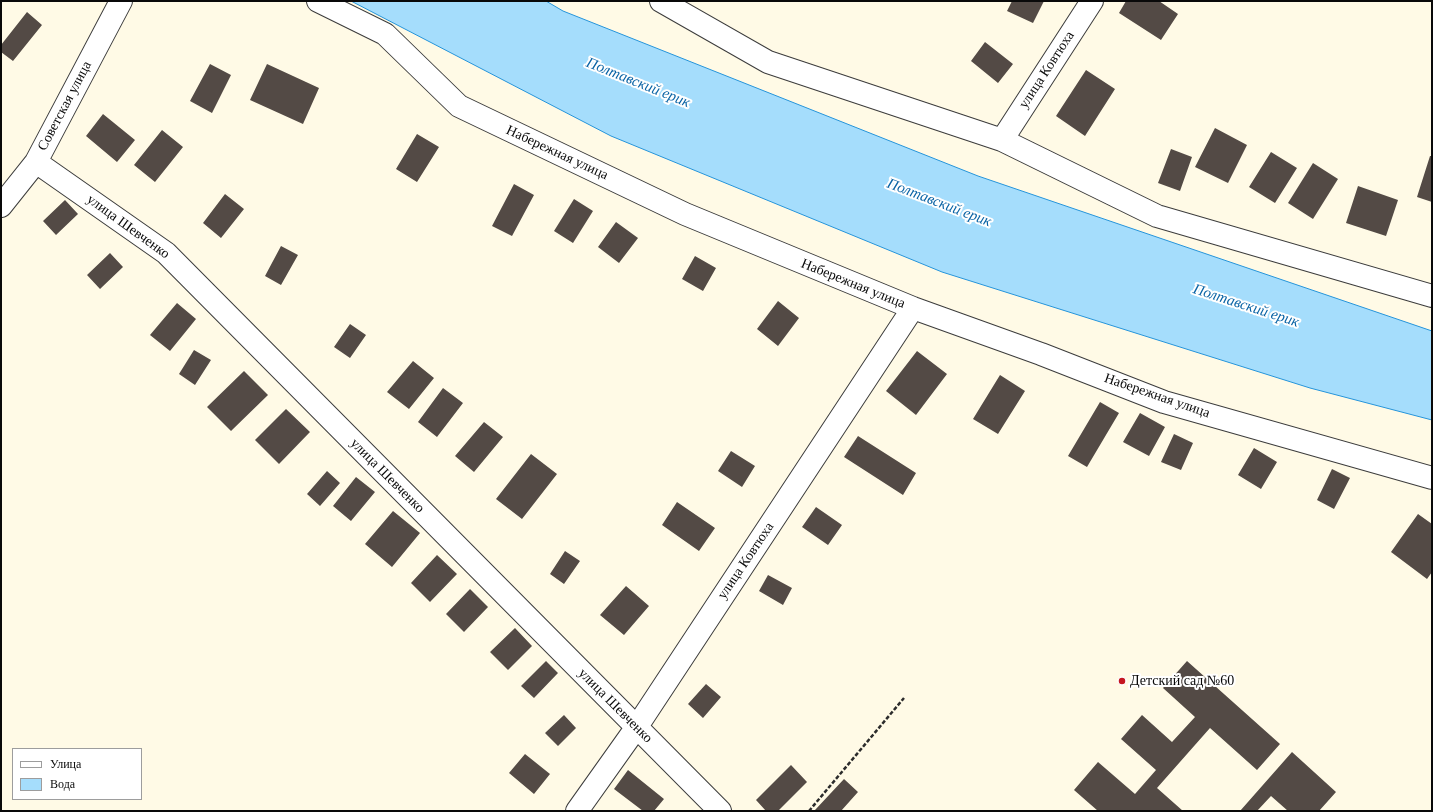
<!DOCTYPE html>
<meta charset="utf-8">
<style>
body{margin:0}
#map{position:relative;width:1433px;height:812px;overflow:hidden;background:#fffae6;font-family:Georgia,serif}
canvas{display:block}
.frame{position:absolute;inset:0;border:2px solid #090909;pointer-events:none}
.legend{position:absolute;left:12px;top:748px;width:130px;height:52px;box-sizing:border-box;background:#fff;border:1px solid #9d9d9d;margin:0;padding:5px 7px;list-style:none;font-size:12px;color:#090909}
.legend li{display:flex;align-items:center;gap:8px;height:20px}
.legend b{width:20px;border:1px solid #9d9d9d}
</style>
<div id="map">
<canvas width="1433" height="812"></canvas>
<div class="frame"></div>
<ul class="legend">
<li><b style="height:5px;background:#fff"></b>Улица</li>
<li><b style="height:11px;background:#a5ddfc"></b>Вода</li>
</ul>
</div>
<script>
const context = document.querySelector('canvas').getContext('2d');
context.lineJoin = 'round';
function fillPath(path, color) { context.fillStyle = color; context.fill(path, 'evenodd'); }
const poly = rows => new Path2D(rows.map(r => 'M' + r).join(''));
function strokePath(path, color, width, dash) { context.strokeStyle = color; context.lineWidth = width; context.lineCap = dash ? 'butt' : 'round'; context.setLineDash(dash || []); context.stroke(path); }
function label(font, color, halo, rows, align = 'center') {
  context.font = font + ' Georgia,serif'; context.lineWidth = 4; context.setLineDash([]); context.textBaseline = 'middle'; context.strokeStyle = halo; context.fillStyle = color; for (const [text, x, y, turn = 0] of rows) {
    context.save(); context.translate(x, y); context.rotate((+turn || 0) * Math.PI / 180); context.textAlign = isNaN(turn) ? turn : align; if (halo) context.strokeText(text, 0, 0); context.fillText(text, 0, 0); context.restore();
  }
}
const water = poly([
 [351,1,546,1,563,11,978,176,1432,331,1432,420,1310,388,942,272,611,136,351,1]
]);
fillPath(water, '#a5ddfc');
strokePath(water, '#2594da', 1);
fillPath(poly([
 [1012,1,1044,1,1033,23,1007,11],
 [1126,1,1159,1,1178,14,1161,40,1119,13],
 [27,12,42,25,13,61,1,52,1,45],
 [985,42,1013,64,998,83,971,61],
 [210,64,231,75,212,113,190,101],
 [267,64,319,88,303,124,250,100],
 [1086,70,1115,89,1085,136,1056,116],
 [103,114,135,140,117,162,86,136],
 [1215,128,1247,145,1228,183,1195,167],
 [162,130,183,147,155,182,134,165],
 [417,134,439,147,417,182,396,169],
 [1171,149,1192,157,1180,191,1158,183],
 [1271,152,1297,168,1275,203,1249,187],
 [1430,156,1432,156,1432,202,1417,197],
 [1313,163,1338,179,1313,219,1288,203],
 [514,184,534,195,512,236,492,226],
 [1358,186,1398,200,1386,236,1346,223],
 [225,194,244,209,221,238,203,223],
 [574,199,593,211,573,243,554,231],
 [65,200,78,214,56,235,43,221],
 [616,222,638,238,619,263,598,247],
 [281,246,298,255,281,285,265,276],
 [110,253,123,267,100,289,87,275],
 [695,256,716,268,703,291,682,279],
 [778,301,799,318,778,346,757,329],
 [177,303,196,319,170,351,150,335],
 [350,324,366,335,350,358,334,347],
 [194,350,211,360,195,385,179,374],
 [917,351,947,374,916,415,886,391],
 [413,361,434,378,409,409,387,392],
 [244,371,268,395,231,431,207,407],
 [1000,375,1025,391,998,434,973,419],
 [443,388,463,403,437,437,418,422],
 [1100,402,1119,413,1087,467,1068,456],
 [286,409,310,432,279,464,255,440],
 [1140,413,1165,427,1149,456,1123,442],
 [484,422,503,437,474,472,455,456],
 [1174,434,1193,443,1181,470,1161,462],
 [858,436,916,473,903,495,844,457],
 [1254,448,1277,462,1261,489,1238,475],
 [731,451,755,466,742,487,718,471],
 [531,454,557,474,522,519,496,499],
 [1332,469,1350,478,1334,509,1317,500],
 [327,471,340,483,320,506,307,494],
 [356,477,375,492,351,521,333,506],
 [677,502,715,528,699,551,662,525],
 [816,507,842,525,828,545,802,527],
 [393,511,420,533,392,567,365,544],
 [1418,514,1432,524,1432,572,1427,579,1391,552],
 [565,551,580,561,564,584,550,574],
 [437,555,457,574,430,602,411,583],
 [768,575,792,588,783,605,759,591],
 [626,586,649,606,624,635,600,615],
 [470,589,488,607,464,632,446,614],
 [515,628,532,646,508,670,490,652],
 [546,661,558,673,534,698,521,686],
 [1187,661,1280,744,1257,770,1210,728,1157,788,1183,811,1098,811,1074,790,1098,762,1135,794,1156,770,1121,739,1142,715,1172,742,1195,717,1163,688],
 [706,684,721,697,703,718,688,704],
 [564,715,576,728,558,746,545,733],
 [1292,752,1336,792,1319,811,1288,811,1271,796,1257,811,1240,811],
 [525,754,550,774,534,794,509,773],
 [791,765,807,782,778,811,766,811,756,800],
 [628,770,664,799,654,811,643,811,614,789],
 [844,779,858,792,841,811,817,811,815,810]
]), '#534a45');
const street = poly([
 [318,1,385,34,459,106,685,214,913,308,1041,354,1164,402,1432,478],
 [661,1,768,62,1002,140,1157,216,1432,296],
 [1002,140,1092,1],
 [36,162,166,253,720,811],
 [1,206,36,162,121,1],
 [577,811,636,728,913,308]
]);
strokePath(street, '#3c3c3c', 24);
strokePath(poly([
 [809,811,904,698]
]), '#2b2b2b', 2.5, [4, 2]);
strokePath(street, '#fff', 22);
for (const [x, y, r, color] of [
 [1122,681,4,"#c51620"]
]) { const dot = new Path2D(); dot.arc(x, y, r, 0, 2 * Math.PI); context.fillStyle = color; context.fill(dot); strokePath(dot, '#fff', 1.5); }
label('14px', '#090909', '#fff', [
 ["улица Ковтюха",1047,70,-57],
 ["Советская улица",65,106,-62],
 ["Набережная улица",557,153,25],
 ["улица Шевченко",128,227,36],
 ["Набережная улица",853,284,22],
 ["Набережная улица",1157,396,19],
 ["улица Шевченко",387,476,45],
 ["улица Ковтюха",746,561,-56],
 ["улица Шевченко",615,706,45]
]);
label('14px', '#090909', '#fff', [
 ["Детский сад №60",1130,681]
], 'left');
label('italic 15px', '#0963a5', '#fff', [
 ["Полтавский ерик",638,83,22],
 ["Полтавский ерик",939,203,21],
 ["Полтавский ерик",1246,306,18]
]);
</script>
